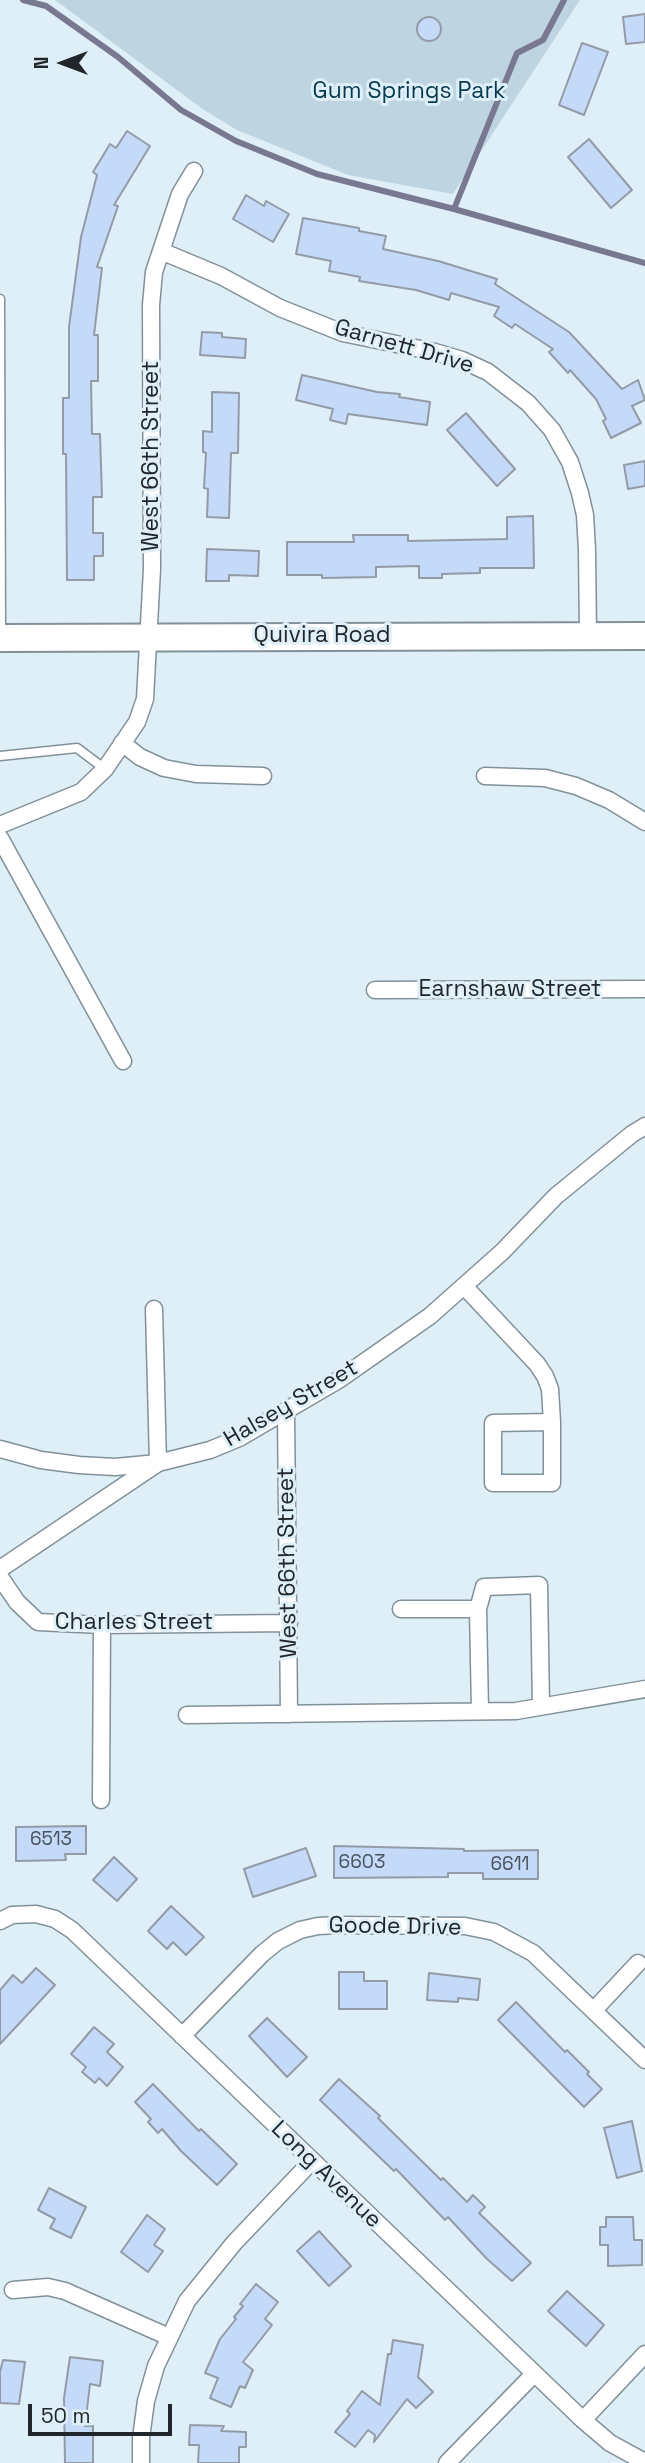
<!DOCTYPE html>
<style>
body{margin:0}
#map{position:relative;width:645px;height:2463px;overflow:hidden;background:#dfeff8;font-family:"Space Grotesk",sans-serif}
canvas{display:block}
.north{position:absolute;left:28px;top:28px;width:70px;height:70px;-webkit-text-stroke:5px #dfeff8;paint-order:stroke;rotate:270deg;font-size:19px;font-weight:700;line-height:28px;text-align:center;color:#202629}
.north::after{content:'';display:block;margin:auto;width:24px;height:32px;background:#202629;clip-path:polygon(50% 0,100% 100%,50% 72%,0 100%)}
.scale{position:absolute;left:28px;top:2404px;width:144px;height:32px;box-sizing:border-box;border:4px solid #202629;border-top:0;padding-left:9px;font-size:21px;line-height:24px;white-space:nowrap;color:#202629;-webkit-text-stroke:5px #dfeff8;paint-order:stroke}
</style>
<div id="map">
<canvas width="645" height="2463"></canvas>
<div class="north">N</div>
<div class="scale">50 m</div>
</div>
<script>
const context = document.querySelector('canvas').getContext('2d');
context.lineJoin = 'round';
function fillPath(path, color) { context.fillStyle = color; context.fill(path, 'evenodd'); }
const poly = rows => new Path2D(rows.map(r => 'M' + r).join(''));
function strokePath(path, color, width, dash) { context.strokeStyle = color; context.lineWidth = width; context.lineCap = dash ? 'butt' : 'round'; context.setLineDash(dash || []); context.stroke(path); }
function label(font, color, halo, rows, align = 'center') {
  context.font = font + ' "Space Grotesk",sans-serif'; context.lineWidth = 6; context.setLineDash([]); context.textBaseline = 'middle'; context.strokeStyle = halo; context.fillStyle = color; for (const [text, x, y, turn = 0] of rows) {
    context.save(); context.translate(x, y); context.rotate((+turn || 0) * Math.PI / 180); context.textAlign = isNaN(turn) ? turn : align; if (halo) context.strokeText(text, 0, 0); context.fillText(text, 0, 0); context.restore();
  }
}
fillPath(poly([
 [55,0,580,0,453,194,348,175,237,130,204,110]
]), '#bed5e1');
strokePath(poly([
 [23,0,46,6,118,57,181,110,236,141,317,174,454,209,645,263],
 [454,209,517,53,543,40,564,0]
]), '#787891', 6);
const building = poly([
 [645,14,645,42,626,44,623,17,645,14],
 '417 29a12 12 0 1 1 24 0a12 12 0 1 1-24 0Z',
 [582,43,608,52,584,115,559,105,582,43],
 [127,131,150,146,114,205,118,206,97,267,102,268,94,335,98,335,98,381,91,381,92,434,100,434,102,497,93,497,93,533,103,533,103,556,94,556,94,580,67,580,66,454,63,454,63,398,69,398,69,327,81,237,97,175,93,172,110,144,116,148,127,131],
 [589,139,632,190,611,208,568,157,589,139],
 [246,195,264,206,266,201,289,214,273,242,233,219,246,195],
 [303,218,359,228,359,231,386,236,383,249,438,261,497,279,495,284,569,332,622,389,638,380,645,400,632,406,641,423,611,438,603,421,606,419,596,399,570,370,568,373,549,352,553,349,515,324,512,328,494,316,499,307,451,293,449,300,416,290,359,281,360,277,329,271,331,261,296,254,303,218],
 [202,332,222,333,222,337,246,339,245,358,200,355,202,332],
 [302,375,377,392,400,394,399,397,430,402,427,425,348,414,346,424,330,420,333,409,296,400,302,375],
 [212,392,239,393,238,453,231,453,229,518,207,517,208,489,204,488,206,453,203,452,203,431,212,432,212,392],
 [466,413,515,469,497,486,447,430,466,413],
 [645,461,645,486,628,489,624,465,645,461],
 [533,516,534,568,480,568,480,573,442,574,442,578,419,578,419,566,376,567,376,577,322,578,322,575,287,575,287,542,354,542,353,535,408,535,408,541,507,539,507,517,533,516],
 [207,549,259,551,258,576,229,575,229,581,206,581,207,549],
 [86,1826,86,1854,65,1854,66,1860,16,1861,16,1827,86,1826],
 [334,1846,464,1849,464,1851,538,1850,538,1879,483,1879,483,1873,448,1873,448,1877,334,1878,334,1846],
 [306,1848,316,1876,253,1897,244,1869,306,1848],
 [114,1857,137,1879,117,1901,93,1880,114,1857],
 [171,1906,204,1937,186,1955,173,1942,167,1949,148,1931,171,1906],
 [36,1968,55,1985,0,2044,0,1990,13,1975,22,1983,36,1968],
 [339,1972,364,1972,364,1981,387,1981,387,2009,339,2009,339,1972],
 [429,1973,480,1979,478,2000,458,1998,458,2002,427,2000,429,1973],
 [516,2002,565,2052,567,2050,589,2072,587,2074,602,2089,584,2107,498,2020,516,2002],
 [267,2018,307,2057,287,2077,249,2036,267,2018],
 [94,2027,114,2044,107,2052,123,2067,107,2086,99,2078,95,2083,82,2072,86,2067,71,2054,94,2027],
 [339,2079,380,2116,378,2118,441,2180,443,2178,467,2202,473,2195,485,2207,479,2213,531,2263,512,2281,487,2259,448,2217,445,2220,396,2169,394,2171,320,2100,339,2079],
 [153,2084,199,2131,201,2129,237,2164,217,2185,181,2151,162,2129,158,2133,148,2122,151,2119,135,2102,153,2084],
 [632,2121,642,2171,617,2178,604,2128,632,2121],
 [49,2188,86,2207,71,2238,50,2228,55,2219,38,2210,49,2188],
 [147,2215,165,2229,154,2245,163,2251,148,2272,121,2252,147,2215],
 [606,2217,633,2217,634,2240,642,2240,642,2265,608,2266,608,2245,600,2245,600,2227,606,2227,606,2217],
 [319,2231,351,2266,329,2286,297,2251,319,2231],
 [256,2284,278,2302,265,2319,272,2325,243,2362,253,2370,245,2388,240,2386,231,2407,210,2398,218,2378,205,2373,220,2339,236,2319,234,2317,243,2306,240,2304,256,2284],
 [567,2291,604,2325,586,2346,548,2311,567,2291],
 [393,2340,423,2345,418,2377,433,2392,416,2408,407,2399,374,2442,375,2435,368,2430,355,2447,335,2432,350,2414,347,2411,362,2391,380,2405,388,2354,391,2354,393,2340],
 [70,2357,103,2361,100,2386,90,2384,85,2426,93,2426,93,2463,65,2463,64,2398,70,2357],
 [3,2360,25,2362,19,2404,0,2403,0,2372,3,2360],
 [190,2425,224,2426,221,2431,246,2432,246,2447,239,2447,239,2463,198,2463,199,2445,189,2445,190,2425]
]);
fillPath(building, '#c5d9f9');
strokePath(building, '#939ba7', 2);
const lane = poly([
 [0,299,1,635],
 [0,756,77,748,105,769]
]);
const street = poly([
 [161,251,221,276,280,308,343,333,435,352,462,360,488,372,528,403,552,430,570,462,580,493,585,515,587,550,588,636],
 [122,743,140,757,164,768,196,774,263,776],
 [485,776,545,778,576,786,609,800,645,822],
 [0,825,81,792,105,769,137,722,145,699,152,569,151,305,154,272,180,194,194,171],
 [0,838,123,1061],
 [375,990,645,989],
 [464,1286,537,1364,545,1376,550,1389,552,1422,493,1423,493,1483,552,1483,552,1422],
 [286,1412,289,1714],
 [0,1449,41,1460,79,1465,115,1467,158,1463,154,1309],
 [0,1569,158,1463,210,1450,239,1438,340,1379,430,1316,502,1252,556,1196,632,1134,645,1126],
 [0,1577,17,1602,38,1622,102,1625,289,1623],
 [401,1609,478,1609,480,1711],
 [478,1609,484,1587,539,1585,541,1706],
 [187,1715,516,1711,645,1689],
 [101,1800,102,1625],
 [0,1921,12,1915,36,1914,55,1919,72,1930,583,2420,610,2443,645,2462],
 [594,2010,638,1963],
 [182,2036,262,1954,278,1941,300,1930,318,1926,339,1925,465,1926,494,1932,533,1953,645,2060],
 [13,2290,48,2287,65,2291,169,2337],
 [583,2420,645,2354],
 [141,2463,141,2438,146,2401,156,2366,187,2301,234,2243,312,2161],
 [447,2463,534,2374]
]);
const primary = poly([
 [0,638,645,636]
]);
strokePath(lane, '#829099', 11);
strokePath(street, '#829099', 19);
strokePath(primary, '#829099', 30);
strokePath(lane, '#fff', 8);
strokePath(street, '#fff', 16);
strokePath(primary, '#fff', 26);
label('19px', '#49535d', null, [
 ["6513",51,1840],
 ["6603",362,1863],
 ["6611",510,1865]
]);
label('23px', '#04394f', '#dfeff8', [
 ["Gum Springs Park",409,92]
]);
label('23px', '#202629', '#dfeff8', [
 ["Garnett Drive",404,347,16],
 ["West 66th Street",152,456,-90],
 ["Quivira Road",322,636],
 ["Earnshaw Street",510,990],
 ["Halsey Street",291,1404,-30],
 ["West 66th Street",288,1563,-91],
 ["Charles Street",134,1623],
 ["Goode Drive",395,1927,1],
 ["Long Avenue",326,2175,44]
]);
</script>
